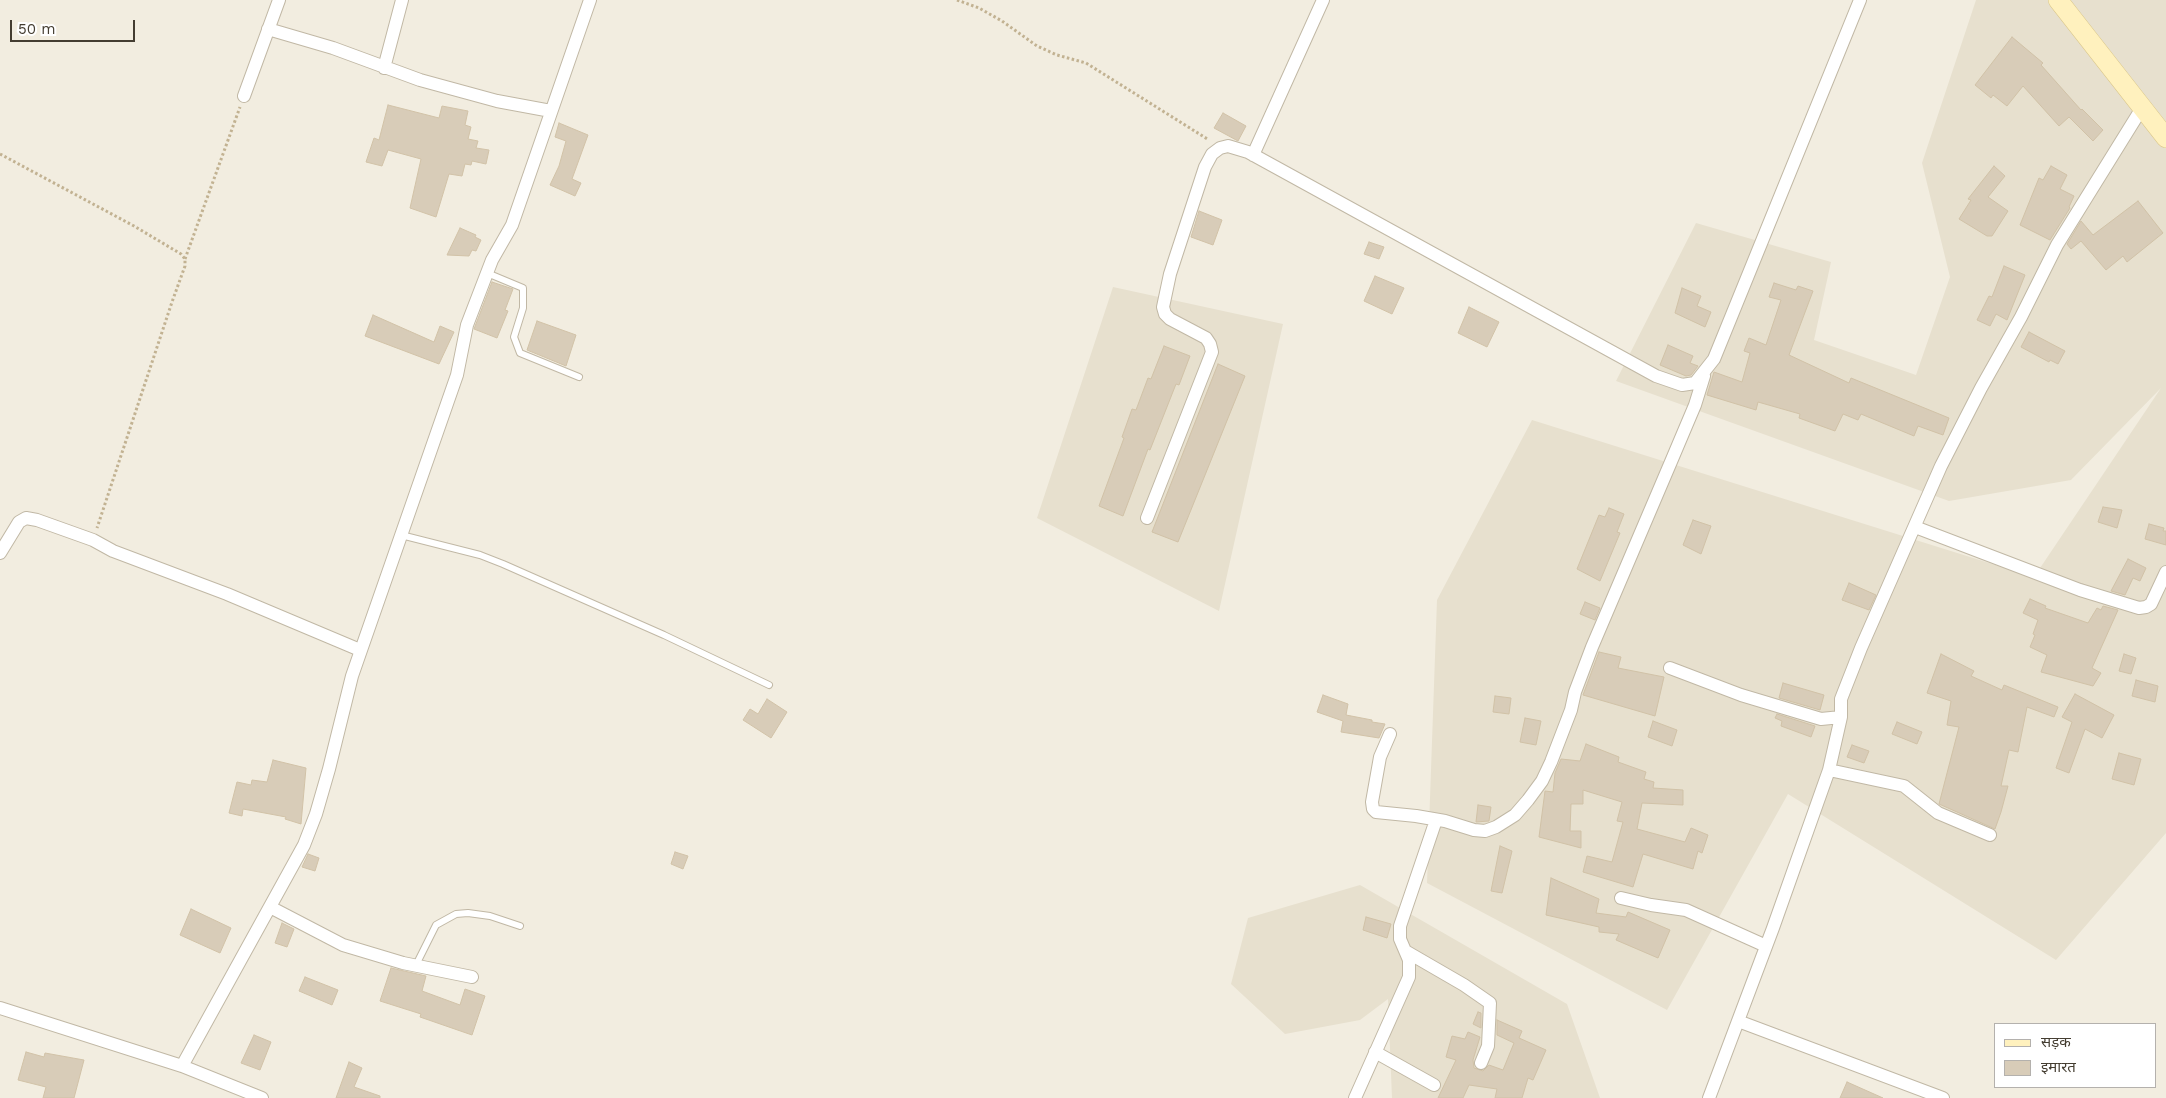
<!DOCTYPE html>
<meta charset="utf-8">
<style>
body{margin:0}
#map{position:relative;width:2166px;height:1098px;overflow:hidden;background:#f2ede0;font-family:"Work Sans","Noto Sans Devanagari",sans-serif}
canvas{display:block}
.legend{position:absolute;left:1994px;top:1023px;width:162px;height:65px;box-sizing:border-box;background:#fff;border:1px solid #b4b1ad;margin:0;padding:6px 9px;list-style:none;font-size:15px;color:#443d31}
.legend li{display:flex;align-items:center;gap:10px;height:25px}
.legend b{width:25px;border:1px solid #b4b1ad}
.scale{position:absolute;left:10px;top:20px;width:125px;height:22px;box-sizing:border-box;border:2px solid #443d31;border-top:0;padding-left:6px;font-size:15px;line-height:18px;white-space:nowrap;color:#443d31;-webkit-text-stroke:4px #fff;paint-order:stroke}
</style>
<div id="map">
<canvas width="2166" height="1098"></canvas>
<ul class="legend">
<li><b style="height:6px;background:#fff1be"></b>सड़क</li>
<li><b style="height:14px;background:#d8ccb8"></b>इमारत</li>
</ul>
<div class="scale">50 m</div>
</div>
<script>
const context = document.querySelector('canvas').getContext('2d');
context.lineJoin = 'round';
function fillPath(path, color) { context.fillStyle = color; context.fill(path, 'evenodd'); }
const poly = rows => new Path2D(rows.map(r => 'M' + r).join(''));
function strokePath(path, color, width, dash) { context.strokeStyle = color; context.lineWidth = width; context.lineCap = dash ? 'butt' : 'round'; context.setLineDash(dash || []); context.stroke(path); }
fillPath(poly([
 [1976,0,2166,0,2166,833,2056,960,1788,794,1667,1010,1427,883,1437,600,1532,420,2034,577,2161,388,2071,480,1949,501,1616,381,1696,223,1831,262,1814,340,1916,375,1950,277,1922,163],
 [1113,287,1283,324,1219,611,1037,518],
 [1360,885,1567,1004,1600,1098,1392,1098,1388,999,1360,1020,1285,1034,1231,984,1248,918]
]), '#e7e0ce');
const building = poly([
 [2012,37,2043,63,2041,65,2081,110,2082,109,2103,130,2093,141,2069,117,2059,126,2023,86,2007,106,1993,95,1991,98,1975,85,2012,37],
 [388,105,439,118,442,106,468,111,465,125,471,127,468,139,478,141,476,148,489,150,486,164,472,161,471,165,465,164,462,176,449,174,436,217,410,208,421,159,388,150,382,166,366,162,374,138,379,140,388,105],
 [1223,113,1246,126,1238,141,1214,128,1223,113],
 [559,123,588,135,572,179,581,183,575,196,550,185,559,166,566,141,555,137,559,123],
 [1994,166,2005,176,1988,197,2008,211,1992,236,1987,236,1959,219,1971,200,1968,199,1994,166],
 [2051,166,2067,175,2060,189,2074,196,2069,207,2070,208,2050,240,2020,225,2039,178,2043,180,2051,166],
 [2138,201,2163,233,2127,262,2123,256,2106,270,2081,241,2071,249,2067,244,2081,221,2093,235,2138,201],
 [1199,211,1222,220,1213,245,1191,237,1199,211],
 [460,228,476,235,475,237,481,240,476,251,472,250,469,256,447,255,460,228],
 [1369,242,1384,247,1379,259,1364,254,1369,242],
 [2004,266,2025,275,2007,320,1996,314,1990,326,1977,320,1989,296,1992,297,2004,266],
 [1375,276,1404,288,1392,314,1364,301,1375,276],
 [492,282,513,289,505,310,508,311,497,338,474,329,492,282],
 [1774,283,1796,290,1798,286,1813,291,1789,355,1849,383,1851,378,1949,418,1943,435,1918,426,1914,436,1861,414,1858,420,1843,414,1835,431,1799,418,1800,414,1758,402,1756,410,1707,395,1714,372,1742,382,1750,353,1744,351,1749,338,1766,345,1781,300,1769,297,1774,283],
 [1682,288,1701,296,1697,306,1711,312,1705,327,1675,313,1682,288],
 [1469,307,1499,322,1487,347,1458,333,1469,307],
 [373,315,434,342,440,326,454,332,439,364,365,336,373,315],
 [537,321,576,335,566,366,527,350,537,321],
 [2029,332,2065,351,2058,364,2050,360,2049,362,2021,347,2029,332],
 [1668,345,1693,356,1690,363,1698,366,1691,375,1686,376,1660,365,1668,345],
 [1164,346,1190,356,1179,385,1176,384,1150,450,1148,449,1123,516,1099,506,1124,438,1122,437,1132,409,1136,410,1148,378,1151,379,1164,346],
 [1218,364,1245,376,1178,542,1152,532,1218,364],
 [2103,507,2122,510,2117,528,2098,522,2103,507],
 [1609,508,1624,514,1617,532,1620,533,1600,581,1577,569,1599,515,1605,517,1609,508],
 [1693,520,1711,526,1701,554,1683,545,1693,520],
 [2149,524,2164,528,2163,531,2166,531,2166,545,2145,539,2149,524],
 [2128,559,2146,568,2140,581,2133,578,2125,595,2111,591,2128,559],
 [1849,583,1876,595,1869,610,1842,600,1849,583],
 [2030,599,2046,606,2045,608,2088,623,2097,608,2101,610,2103,606,2118,610,2092,668,2101,673,2093,686,2041,672,2047,655,2030,647,2035,635,2033,634,2038,620,2023,613,2030,599],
 [1585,602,1600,608,1595,620,1580,614,1585,602],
 [1599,652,1621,657,1618,668,1664,677,1655,716,1583,695,1599,652],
 [1941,654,1974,671,1971,676,2002,690,2004,685,2058,707,2054,717,2027,707,2018,752,2009,750,2001,786,2008,786,2001,812,1995,829,1939,804,1959,727,1947,725,1951,701,1927,693,1941,654],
 [2124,654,2136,658,2131,674,2119,671,2124,654],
 [2136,680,2158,686,2155,702,2132,696,2136,680],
 [1783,683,1824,695,1820,710,1779,698,1783,683],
 [2075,694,2114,715,2102,738,2085,729,2069,773,2056,768,2072,722,2062,717,2075,694],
 [1323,695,1348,704,1346,715,1372,720,1372,722,1385,724,1379,738,1341,732,1343,721,1317,712,1323,695],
 [1495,696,1511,698,1509,714,1493,712,1495,696],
 [767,699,787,712,771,738,743,720,750,709,758,714,767,699],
 [1777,714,1815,726,1811,737,1781,726,1782,721,1775,718,1777,714],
 [1525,718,1541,721,1536,745,1520,742,1525,718],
 [1653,721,1677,730,1672,746,1648,737,1653,721],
 [1897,722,1922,732,1917,744,1892,734,1897,722],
 [1586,744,1619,757,1618,762,1646,772,1644,779,1654,782,1653,788,1683,790,1683,805,1642,803,1637,829,1685,842,1691,828,1708,835,1702,853,1698,851,1693,869,1643,854,1633,887,1583,872,1587,856,1612,862,1623,822,1617,821,1622,802,1583,790,1583,804,1571,804,1570,831,1581,831,1581,848,1539,837,1545,791,1553,792,1555,773,1561,759,1580,761,1586,744],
 [1852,745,1869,751,1864,763,1847,757,1852,745],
 [2119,753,2141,759,2134,785,2112,779,2119,753],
 [273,760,306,768,301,824,285,819,286,817,243,809,242,816,229,813,237,782,251,785,252,780,267,782,273,760],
 [1478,805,1491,807,1489,821,1476,822,1478,805],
 [1500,846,1512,851,1502,893,1491,891,1500,846],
 [675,852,688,856,683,869,671,864,675,852],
 [308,854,319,858,315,871,302,867,308,854],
 [1551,878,1599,899,1596,913,1626,917,1628,912,1670,930,1658,958,1616,940,1619,934,1599,932,1599,927,1546,915,1551,878],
 [191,909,231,928,220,953,180,935,191,909],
 [1366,917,1391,924,1387,938,1363,930,1366,917],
 [282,923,294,929,287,947,275,943,282,923],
 [391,968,426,976,422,991,460,1005,465,989,485,996,472,1035,420,1017,421,1014,380,1001,391,968],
 [305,977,338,990,332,1005,299,991,305,977],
 [1478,1012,1481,1013,1481,1028,1473,1024,1478,1012],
 [1497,1020,1522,1031,1519,1038,1546,1050,1533,1080,1528,1078,1522,1098,1495,1098,1497,1089,1469,1085,1463,1098,1438,1098,1456,1060,1446,1057,1452,1036,1465,1039,1468,1032,1480,1037,1473,1060,1474,1068,1483,1071,1489,1065,1503,1070,1514,1043,1497,1035,1497,1020],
 [254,1035,271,1042,260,1070,241,1063,254,1035],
 [26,1052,44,1057,45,1053,84,1060,74,1098,43,1098,46,1087,18,1080,26,1052],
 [349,1062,362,1068,354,1087,380,1096,380,1098,336,1098,349,1062],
 [1847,1082,1883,1098,1840,1098,1847,1082]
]);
fillPath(building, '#d8ccb8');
strokePath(building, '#d1c2a7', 1);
const lane = poly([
 [487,273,523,288,523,308,514,337,520,353,579,377],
 [401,535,480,555,503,564,664,635,769,685],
 [416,965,436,925,456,914,468,913,490,916,520,926]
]);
const street = poly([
 [268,29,333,48,420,80,497,101,551,111],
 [384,68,402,0],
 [244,96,279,0],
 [1253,155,1323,0],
 [1147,518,1212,352,1210,344,1206,338,1170,319,1165,314,1163,307,1170,274,1205,167,1212,154,1220,148,1228,146,1248,152,1656,376,1682,385,1695,383,1714,359,1860,0],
 [1915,527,2080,590,2139,608,2146,607,2151,604,2166,572],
 [0,553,19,522,26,518,37,520,93,540,113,551,227,594,360,650],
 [1670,668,1741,695,1821,719,1841,717],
 [1390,734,1380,757,1372,802,1373,809,1376,812,1416,816,1445,821,1474,830,1485,831,1496,827,1515,815,1528,800,1542,781,1551,762,1571,710,1575,692,1592,647,1673,457,1695,405,1704,376],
 [1829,770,1904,786,1938,813,1990,835],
 [1621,898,1651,905,1686,910,1766,946],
 [270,907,343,945,403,963,472,977],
 [1407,952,1464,985,1490,1003,1488,1046,1481,1063],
 [0,1008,182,1066,262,1098],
 [1738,1021,1943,1098],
 [1375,1052,1434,1085],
 [182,1066,304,845,316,814,329,769,352,676,457,375,467,325,492,260,512,225,590,0],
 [1355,1098,1409,977,1409,960,1400,939,1400,926,1436,820],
 [1709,1098,1773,928,1829,770,1841,717,1841,699,1861,648,1941,466,1981,388,2021,317,2057,245,2142,108]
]);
const secondary = poly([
 [2058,0,2166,138]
]);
strokePath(lane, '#c1b8a5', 8);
strokePath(street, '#c1b8a5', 14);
strokePath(secondary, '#dbc88c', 20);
strokePath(poly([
 [957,0,979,8,1002,21,1037,46,1057,55,1086,63,1209,140],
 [0,154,134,226,181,254,185,259,185,266,172,302,97,528],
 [185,259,240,107]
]), '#c2b292', 3, [2.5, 2.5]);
strokePath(lane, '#fff', 6);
strokePath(street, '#fff', 12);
strokePath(secondary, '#fff1be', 19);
</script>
